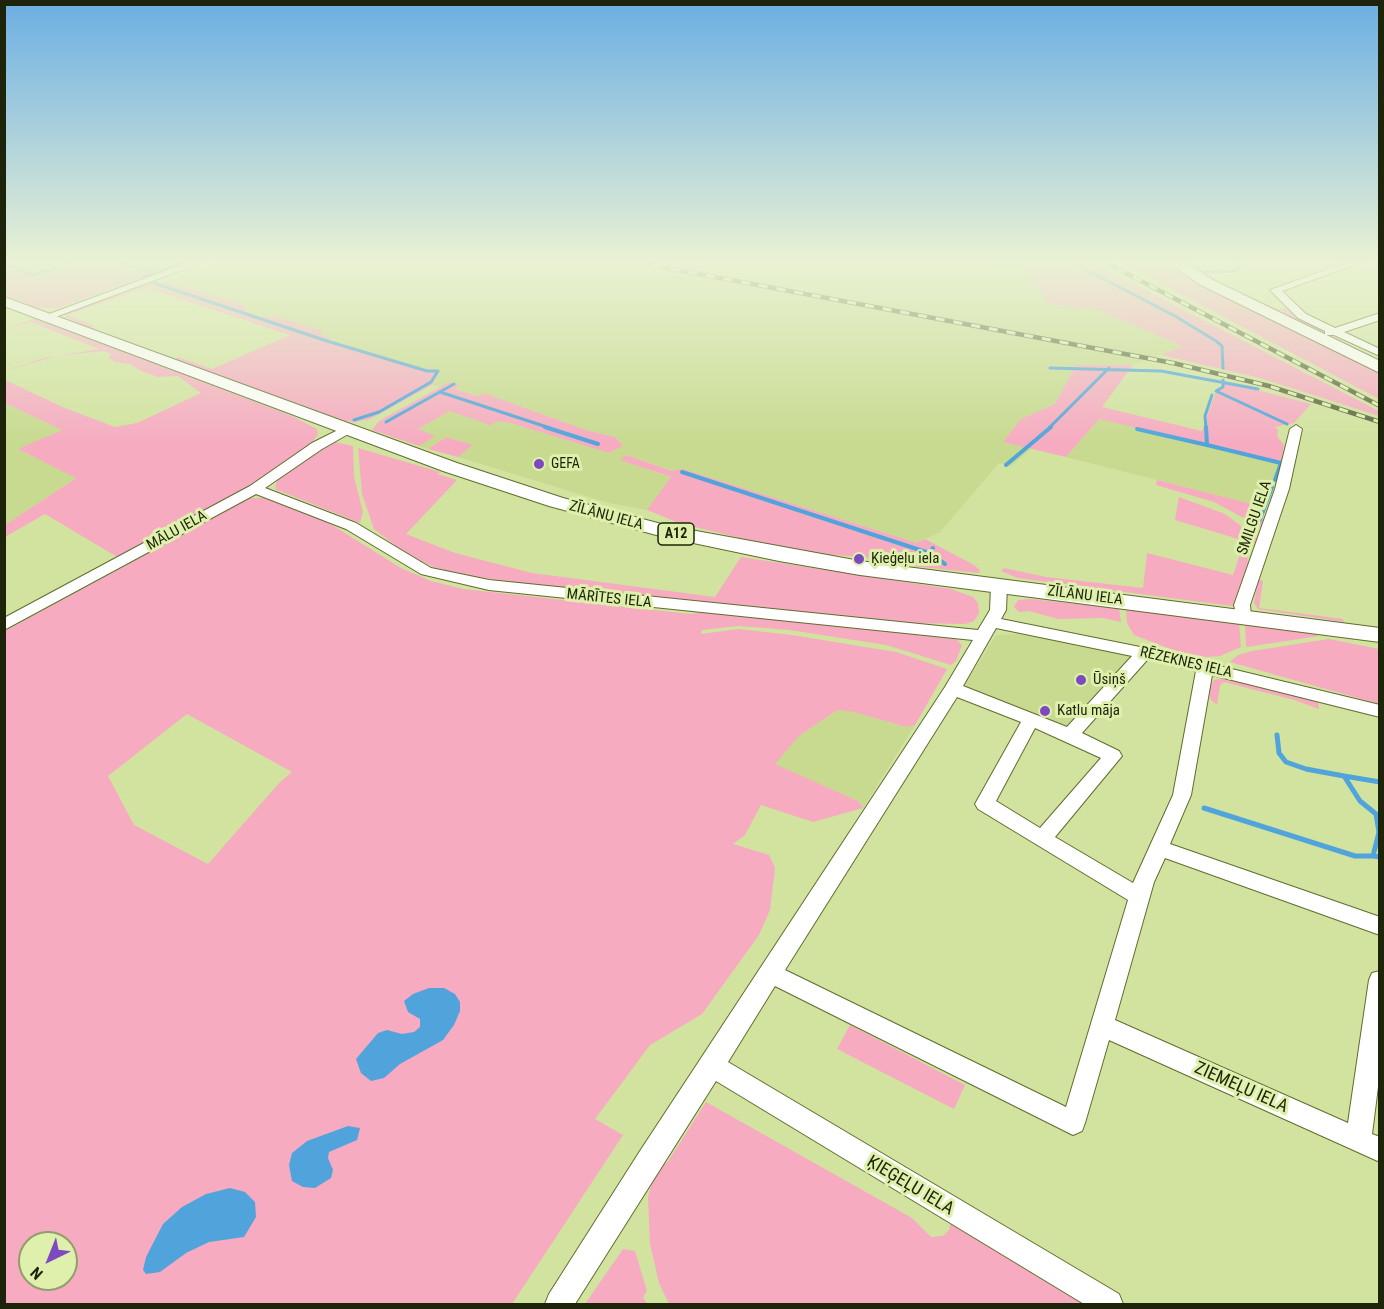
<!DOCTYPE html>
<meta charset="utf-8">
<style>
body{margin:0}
#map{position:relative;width:1384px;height:1309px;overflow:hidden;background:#d1e39f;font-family:"Roboto Condensed",sans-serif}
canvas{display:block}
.frame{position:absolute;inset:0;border:6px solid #1e2409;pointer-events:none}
.north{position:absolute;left:18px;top:1231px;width:60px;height:60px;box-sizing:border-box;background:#def0ac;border:2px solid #919e6b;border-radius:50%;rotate:223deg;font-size:16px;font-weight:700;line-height:24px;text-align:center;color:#1e2409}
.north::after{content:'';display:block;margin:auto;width:21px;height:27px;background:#7d49c0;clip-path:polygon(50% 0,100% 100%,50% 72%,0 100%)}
</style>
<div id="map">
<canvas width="1384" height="1309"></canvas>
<div class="frame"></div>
<div class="north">N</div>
</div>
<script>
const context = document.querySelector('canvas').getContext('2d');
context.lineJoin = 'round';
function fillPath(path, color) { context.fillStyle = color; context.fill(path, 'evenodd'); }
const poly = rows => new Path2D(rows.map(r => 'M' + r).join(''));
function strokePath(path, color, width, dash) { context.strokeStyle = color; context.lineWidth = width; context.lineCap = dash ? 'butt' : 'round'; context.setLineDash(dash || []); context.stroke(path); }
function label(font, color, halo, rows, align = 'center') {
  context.font = font + ' "Roboto Condensed",sans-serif'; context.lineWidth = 6; context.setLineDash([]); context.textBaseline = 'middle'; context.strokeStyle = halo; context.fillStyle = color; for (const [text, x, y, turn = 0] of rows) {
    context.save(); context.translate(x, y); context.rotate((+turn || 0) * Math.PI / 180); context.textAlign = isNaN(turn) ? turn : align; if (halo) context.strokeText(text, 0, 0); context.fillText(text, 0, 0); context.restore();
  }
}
fillPath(poly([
 [74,260,34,274,5,263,4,261],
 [223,260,948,260,965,264,1021,266,1049,304,1098,310,1184,346,1133,365,1076,365,1055,404,1021,419,1003,442,1032,448,1011,466,999,463,940,532,917,543,683,469,673,471,626,455,621,460,672,478,647,510,609,503,458,457,473,445,446,437,428,449,419,446,434,436,417,430,449,411,511,422,609,453,623,446,615,437,586,430,484,393,478,396,454,388,454,382,439,387,432,385,437,376,433,369,427,371,327,341,330,339,321,335,322,332,279,317,261,317,244,311,245,305,166,281],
 [5,403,62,430,19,450,77,477,5,525],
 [1099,418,1281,462,1264,507,1066,457],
 [1018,634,1134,654,1083,707,1073,723,1066,726,981,697,967,688,966,683,996,635],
 [837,710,854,712,905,727,915,725,863,808,858,801,774,764,799,736]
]), '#c7da8f');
fillPath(poly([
 [74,260,193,260,58,308,35,308,5,296,4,263,34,274],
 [948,260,1087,260,1379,411,1379,416,1260,378,1161,355,1183,346,1098,310,1049,304,1021,266,965,264],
 [1116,260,1165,260,1213,289,1379,372,1379,399],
 [1181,260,1189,260,1225,285,1276,309,1291,309,1326,331,1321,333,1206,277],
 [166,281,245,305,244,311,261,317,279,317,322,331,321,335,331,338,328,341,426,371,436,369,437,376,432,385,370,419,355,422,344,421,175,359,178,357,212,369,290,335,146,288,67,315,95,326,90,328,65,317,70,312,146,283],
 [35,318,292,416,317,429,318,434,310,445,250,486,119,558,45,514,5,537,5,525,76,478,18,449,62,430,5,403,5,380,65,408,115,427,137,423,201,393,178,376,158,377,141,371,130,364,115,362,109,358,111,354,103,351,56,356,5,371,44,358,99,349,31,322,5,330],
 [1076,365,1133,365,1102,407,1202,431,1216,391,1223,387,1223,381,1311,404,1294,423,1275,427,1278,430,1277,436,1284,445,1281,462,1099,419,1066,457,1003,442,1021,419,1055,404],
 [449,382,459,385,455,389,478,396,484,393,586,430,615,437,623,446,609,453,511,423,497,421,490,425,450,411,418,429,435,436,419,446,372,430,379,421],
 [446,437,473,445,458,457,428,449],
 [335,442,353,446,354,477,363,512,360,523,275,489,277,481,282,476],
 [358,448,440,472,437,474,457,480,406,534,455,553,532,573,715,597,741,557,951,589,973,597,978,603,979,613,974,621,965,624,911,623,536,585,461,575,436,568,406,554,374,529,362,494],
 [626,455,672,471,683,469,917,543,925,539,974,565,980,570,979,573,912,566,873,558,796,552,679,523,647,510,671,477,620,460],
 [1157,480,1264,507,1262,528,1214,502,1156,485],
 [1179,497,1225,514,1257,538,1255,543,1243,546,1245,541,1175,520],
 [250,498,264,498,307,513,332,525,401,568,431,581,463,589,690,614,702,612,956,639,962,645,956,661,951,665,886,645,790,630,738,626,702,630,701,634,739,629,792,635,896,652,947,669,915,725,906,727,854,712,837,710,799,736,775,764,858,801,863,808,813,822,761,805,745,835,733,844,769,855,775,868,770,910,759,935,702,1014,650,1045,595,1119,623,1135,512,1304,5,1304,5,631],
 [187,714,292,772,280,782,208,864,134,825,108,776],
 [30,1243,66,1243,66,1279,30,1279],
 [1242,549,1247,552,1248,564,1236,603,1232,606,1018,578,1001,571,1004,568,1046,577,1143,588,1147,553,1233,575],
 [1258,579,1263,581,1259,608,1343,619,1344,622,1258,609,1254,603],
 [1030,599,1119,608,1121,622,1103,618,1058,619,1029,611,1019,612,1014,607,1018,600],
 [1126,610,1239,623,1241,647,1220,656,1207,657,1176,651,1134,635,1127,623],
 [1245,624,1311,633,1319,636,1246,647],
 [1329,639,1379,649,1379,704,1230,662,1238,655,1252,651],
 [1223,678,1318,701,1319,709,1294,700,1224,682,1220,685,1217,705,1210,699,1209,689,1214,680],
 [850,1025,965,1085,954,1109,837,1049],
 [706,1102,912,1218,931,1237,943,1236,949,1230,951,1221,1085,1304,669,1304,659,1283,650,1244,648,1197,653,1178,663,1161,667,1163],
 [623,1249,635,1251,647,1291,643,1297,647,1304,585,1304]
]), '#f6abc1');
fillPath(poly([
 [429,988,444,988,455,994,460,1002,460,1011,454,1025,443,1040,400,1064,384,1078,371,1081,361,1073,356,1059,378,1033,387,1030,402,1034,414,1032,420,1027,420,1019,408,1012,404,1001,413,994],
 [348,1126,360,1128,357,1140,329,1152,328,1158,333,1170,331,1178,315,1188,303,1187,292,1181,289,1165,292,1153,307,1141],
 [230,1188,245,1192,255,1202,256,1217,244,1237,209,1242,186,1253,160,1272,146,1274,143,1270,146,1257,163,1224,182,1207,206,1194]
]), '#50a4db');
strokePath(poly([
 [113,260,153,273],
 [1067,260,1175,316,1216,341,1222,346,1223,368],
 [4,264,34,275,76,260],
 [1205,272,1235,271,1240,267,1236,260],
 [142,278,189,261],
 [154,283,327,341,427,371,438,371,431,382,379,412,354,420],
 [1050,368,1161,371,1258,389],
 [1223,380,1223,387,1216,391,1287,424],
 [440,392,550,428],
 [386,422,454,384],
 [1049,428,1109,368],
 [1206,428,1205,416,1212,395]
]), '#50a4db', 3);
strokePath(poly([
 [545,427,598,444],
 [1206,427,1207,445,1281,463,1275,480],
 [1137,429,1207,445],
 [1006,465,1051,427],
 [682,472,929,553,933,548],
 [1259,522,1272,487],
 [929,553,945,564]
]), '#50a4db', 4);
strokePath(poly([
 [1277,735,1279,753,1286,762,1306,769,1344,776],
 [1380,782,1344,776,1360,801,1376,814,1379,832,1373,856,1380,857],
 [1204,808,1355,856,1373,856]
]), '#50a4db', 5);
const minor = poly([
 [195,260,209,260,50,319,41,317,195,260],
 [1353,260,1368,260,1282,291,1306,314,1335,328,1380,313,1380,320,1344,332,1380,349,1380,356,1334,335,1325,335,1325,331,1298,318,1270,290,1353,260],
 [1296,425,1302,429,1289,489,1250,605,1251,616,1249,619,1237,619,1234,605,1275,489,1290,429,1296,425],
 [346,426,350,427,350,433,322,449,265,488,356,523,431,568,489,580,978,630,990,610,991,586,999,581,1007,586,1006,610,1001,619,1145,648,1380,705,1380,717,1212,675,1191,795,1170,844,1380,917,1380,935,1165,858,1154,882,1115,1020,1348,1123,1369,980,1372,973,1380,971,1380,1071,1372,1134,1380,1137,1380,1162,1109,1040,1085,1123,1082,1131,1073,1135,775,986,728,1062,1119,1294,1123,1304,1084,1304,716,1081,575,1304,545,1304,549,1294,640,1151,945,687,973,640,489,590,421,574,346,529,256,494,4,630,4,618,250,486,312,443,346,426],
 [996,628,1132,656,1067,727,963,686,996,628],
 [1148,659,1196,671,1173,795,1133,883,1055,837,1122,756,1119,751,1082,733,1148,659],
 [957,697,1021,722,975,804,978,809,1128,900,1066,1107,785,970,957,697],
 [1035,728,1101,758,1040,828,996,801,1035,728]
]);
const highway = poly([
 [1166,260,1183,260,1209,278,1380,361,1380,373,1199,284,1166,260],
 [4,297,457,463,563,498,669,526,860,561,1380,628,1380,642,860,575,779,561,660,536,549,506,443,471,4,306,4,297]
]);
strokePath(minor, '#5f6d2d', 2);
strokePath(highway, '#5f6d2d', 2);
fillPath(minor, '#fff');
fillPath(highway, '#fff');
const rail = poly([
 [1101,260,1380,406],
 [635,262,1173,363,1269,386,1380,422]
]);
strokePath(rail, '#59633b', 4.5);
strokePath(rail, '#def0ac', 3, [9]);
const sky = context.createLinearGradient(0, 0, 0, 444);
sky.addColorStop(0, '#6baee3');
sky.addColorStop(0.59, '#eaf2d4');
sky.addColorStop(1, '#eaf2d400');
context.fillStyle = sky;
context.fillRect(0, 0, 1384, 444);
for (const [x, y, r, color] of [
 [539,464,6,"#7d49c0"],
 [859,559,6,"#7d49c0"],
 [1081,680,6,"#7d49c0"],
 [1045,711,6,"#7d49c0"]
]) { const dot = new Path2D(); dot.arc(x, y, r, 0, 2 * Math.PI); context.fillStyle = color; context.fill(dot); strokePath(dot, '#def0ac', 2); }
label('14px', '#1e2409', '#def0ac', [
 ["GEFA",551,464]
], 'left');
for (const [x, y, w] of [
 [676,534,36]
]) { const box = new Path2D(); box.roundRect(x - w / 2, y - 11, w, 22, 4.5); context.fillStyle = '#def0ac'; context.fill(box); strokePath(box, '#1e2409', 1.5); }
label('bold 14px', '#1e2409', null, [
 ["A12",676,534]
]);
label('15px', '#1e2409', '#def0ac', [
 ["ZĪLĀNU IELA",606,516,15],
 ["SMILGU IELA",1255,518,-71],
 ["MĀLU IELA",177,531,-29],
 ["ZĪLĀNU IELA",1085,596,7],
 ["MĀRĪTES IELA",609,599,6],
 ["RĒZEKNES IELA",1186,663,13]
]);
label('15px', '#1e2409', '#def0ac', [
 ["Ķieģeļu iela",871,559],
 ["Ūsiņš",1093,680],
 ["Katlu māja",1057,711]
], 'left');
label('18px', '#1e2409', '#def0ac', [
 ["ZIEMEĻU IELA",1241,1088,24],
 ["ĶIEĢEĻU IELA",910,1186,31]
]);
</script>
